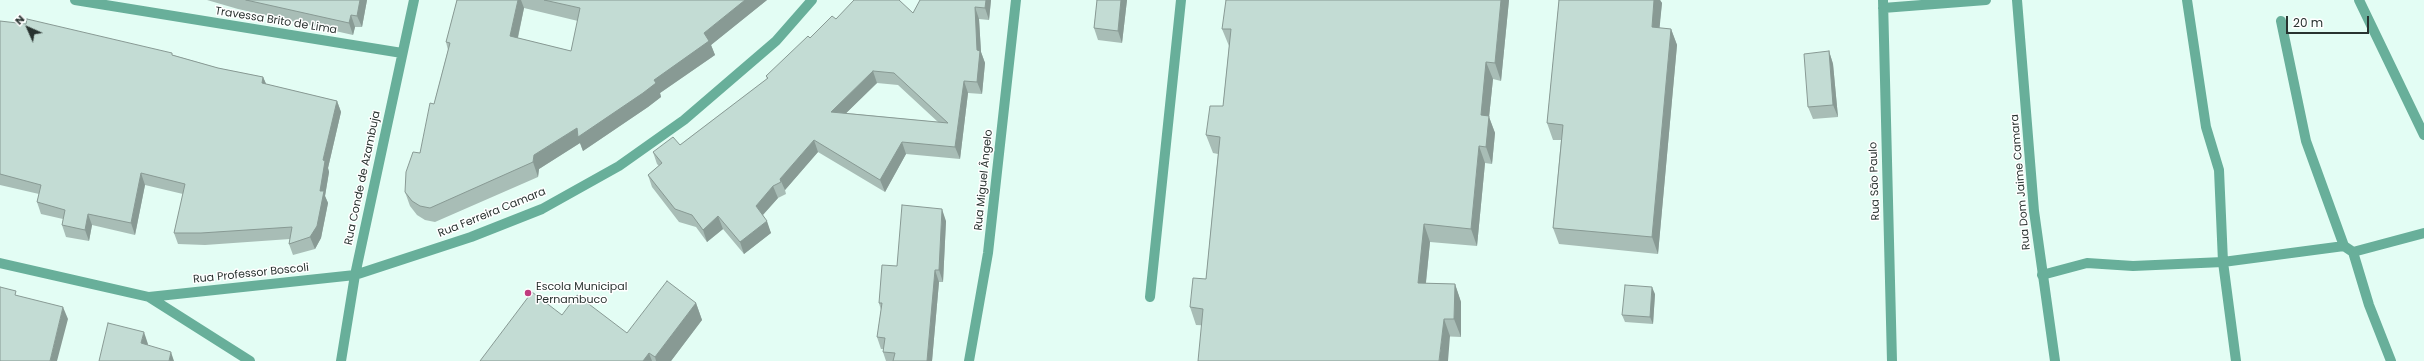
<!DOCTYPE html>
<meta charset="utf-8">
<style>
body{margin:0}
#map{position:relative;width:2424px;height:361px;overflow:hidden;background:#e3fdf4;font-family:Poppins,sans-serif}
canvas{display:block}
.north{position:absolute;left:8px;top:8px;width:40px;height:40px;-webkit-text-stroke:3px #fff;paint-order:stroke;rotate:315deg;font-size:11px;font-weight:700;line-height:16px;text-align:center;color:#293330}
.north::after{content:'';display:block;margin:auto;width:14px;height:18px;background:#293330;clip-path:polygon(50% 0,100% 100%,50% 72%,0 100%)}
.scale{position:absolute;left:2286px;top:16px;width:83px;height:18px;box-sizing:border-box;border:2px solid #293330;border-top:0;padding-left:5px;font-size:12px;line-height:14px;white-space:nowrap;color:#293330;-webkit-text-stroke:3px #fff;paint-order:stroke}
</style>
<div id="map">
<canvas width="2424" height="361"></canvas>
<div class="north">N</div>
<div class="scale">20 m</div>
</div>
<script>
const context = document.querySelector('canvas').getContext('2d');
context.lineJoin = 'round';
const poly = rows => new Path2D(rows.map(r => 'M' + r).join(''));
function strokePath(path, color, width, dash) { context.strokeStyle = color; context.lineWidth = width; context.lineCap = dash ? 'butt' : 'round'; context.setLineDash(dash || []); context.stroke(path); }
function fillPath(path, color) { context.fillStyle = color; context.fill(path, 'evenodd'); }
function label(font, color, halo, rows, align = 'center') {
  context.font = font + ' Poppins,sans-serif'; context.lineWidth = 3; context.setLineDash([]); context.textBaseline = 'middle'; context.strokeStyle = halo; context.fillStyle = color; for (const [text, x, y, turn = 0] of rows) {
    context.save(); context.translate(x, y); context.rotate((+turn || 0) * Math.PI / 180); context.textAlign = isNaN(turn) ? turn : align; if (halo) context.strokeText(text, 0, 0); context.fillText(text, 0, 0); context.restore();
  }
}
strokePath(poly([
 [2187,0,2206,127,2219,170,2223,262,2236,361],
 [2281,21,2306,141,2344,246],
 [2353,252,2369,305,2391,361],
 [2042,275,2087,263,2133,266,2223,262,2344,246,2353,252,2424,233],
 [1150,297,1181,0]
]), '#68af9a', 10);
strokePath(poly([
 [75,0,402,53],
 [1883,0,1892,361],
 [2017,0,2034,211,2055,361],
 [2359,0,2424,135],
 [1883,8,1986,0],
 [0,263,149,297,355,275,471,237,542,209,619,166,684,120,776,41,812,0],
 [149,297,250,361],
 [341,361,355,275,414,0],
 [969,361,988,253,1016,0]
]), '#68af9a', 10);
fillPath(poly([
 [207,0,367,0,362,27,355,27,353,35,238,9],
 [457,0,767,0,711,45,715,55,660,93,661,97,648,107,583,151,580,143,539,169,538,177,435,222,425,220,417,215,410,206,405,192,420,153,434,104,448,50,446,42],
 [524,8,578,21,571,51,518,38],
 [920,0,991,0,989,20,979,19,981,52,985,63,982,94,968,93,960,159,906,154,885,192,818,152,785,190,786,194,778,198,763,215,771,233,744,254,723,229,707,242,696,227,679,222,652,187,648,175,659,166,657,164,653,152,680,145,767,79,766,76,810,38,836,19,913,13],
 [877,83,898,85,938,122,846,113],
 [1097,0,1127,0,1122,43,1098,40,1094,28],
 [1509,0,1501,81,1493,79,1489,117,1495,133,1492,164,1485,163,1477,246,1430,242,1426,283,1455,284,1461,302,1461,337,1196,325,1190,307,1206,279,1218,154,1213,153,1206,135,1223,106,1229,46,1222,29],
 [1559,0,1660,0,1662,3,1659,28,1671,29,1677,45,1658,254,1559,244,1553,228,1561,140,1553,140,1547,123],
 [0,21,173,55,218,68,263,77,266,84,337,101,341,112,328,168,329,172,325,196,328,203,321,238,315,249,293,255,289,244,290,239,205,245,178,244,174,233,183,194,145,185,135,235,92,225,89,241,66,237,62,225,63,219,41,214,37,202,39,194,0,185],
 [1829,51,1833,64,1838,117,1813,119,1808,107],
 [946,221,943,282,939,282,932,361,886,361,883,352,883,349,881,349,877,337,881,310,879,303,897,266],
 [1655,294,1653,324,1625,322,1622,315],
 [696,303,702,320,671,361,480,361,562,315,627,333]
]), '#a8bdb6');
fillPath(poly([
 [360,0,367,0,362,27,357,16],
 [518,0,521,0,524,8,515,50,510,36],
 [745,0,767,0,711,45,715,55,660,93,661,97,648,107,583,151,580,143,539,169,538,177,533,162,534,155,577,128,654,80,704,33],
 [986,0,991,0,989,20,985,8],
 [1121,0,1127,0,1122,43,1118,31],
 [1501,0,1509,0,1501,81,1495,63],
 [1654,0,1660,0,1662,3,1658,44,1652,27],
 [975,7,979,19,981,52,985,63,982,94,977,82],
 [351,15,355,27,353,35,349,23],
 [1671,29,1677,45,1658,254,1652,237],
 [1829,51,1833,64,1838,117,1833,105],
 [1486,62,1493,79,1489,117,1495,133,1492,164,1486,147,1481,115],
 [873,71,877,83,835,124,831,112],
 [263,77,268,88,262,83],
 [964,81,968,93,960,159,955,147],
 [337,101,341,112,328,168,329,172,325,196,328,203,321,238,315,249,310,237,320,191,323,160],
 [814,140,818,152,785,190,780,179],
 [902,142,906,154,885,192,880,180],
 [1479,146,1485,163,1477,246,1471,229],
 [141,173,145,185,135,235,131,223],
 [773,186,778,198,760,218,756,206],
 [942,209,946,221,943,282,939,270],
 [88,214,92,225,89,241,85,230],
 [718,216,723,229,707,242,703,230],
 [767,221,771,233,744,254,740,242],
 [1424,224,1430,242,1424,300,1418,283],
 [935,270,939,282,932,361,927,361],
 [1455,284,1461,302,1461,337,1454,319],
 [1652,287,1655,294,1653,324,1650,317],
 [696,303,702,320,671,361,656,361,655,357],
 [63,307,68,319,57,361,50,361],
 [1444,319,1450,336,1448,361,1439,361],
 [144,332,148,344,145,356,141,343],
 [171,352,174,361,169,361],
 [649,353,652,361,643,361]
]), '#889a94');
const building = poly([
 [246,0,360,0,357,16,351,15,349,23,246,0],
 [457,0,518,0,510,36,571,51,580,8,544,0,745,0,704,33,709,41,654,80,656,83,643,93,578,137,577,128,534,155,533,162,430,208,420,206,412,201,405,192,406,172,413,152,420,153,430,103,434,104,450,43,446,42,457,0],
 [854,0,899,0,913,13,920,0,986,0,985,8,975,7,977,50,980,51,977,82,964,81,955,147,902,142,880,180,814,140,780,179,781,182,773,186,756,206,767,221,740,242,718,216,703,230,692,215,675,209,648,175,662,163,653,152,673,137,680,145,768,78,766,76,808,36,810,38,832,16,836,19,854,0],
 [873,71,894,73,948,123,831,112,873,71],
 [1097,0,1121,0,1118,31,1094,28,1097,0],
 [1226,0,1501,0,1495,63,1486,62,1481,115,1489,116,1486,147,1479,146,1471,229,1424,224,1418,283,1455,284,1454,319,1444,319,1439,361,1198,361,1203,309,1190,307,1193,278,1206,279,1220,137,1206,135,1210,106,1223,106,1231,29,1222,29,1226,0],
 [1559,0,1654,0,1652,27,1671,29,1652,237,1553,228,1563,125,1547,123,1559,0],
 [27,19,172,53,172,55,218,68,263,77,262,83,337,101,323,160,325,161,320,191,324,191,317,226,310,237,289,244,292,227,201,233,174,233,185,184,141,173,131,223,88,214,85,230,62,225,65,210,37,202,41,185,0,174,0,21,26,24,27,19],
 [1829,51,1833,105,1808,107,1804,54,1829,51],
 [902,205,942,209,939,270,935,270,927,361,893,361,895,353,883,352,885,338,877,337,882,303,879,303,882,265,897,266,902,205],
 [667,281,696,303,655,357,649,353,643,361,480,361,532,292,562,315,577,295,627,333,667,281],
 [1625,285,1652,287,1650,317,1622,315,1625,285],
 [0,287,16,291,15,295,63,307,50,361,0,361,0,287],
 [108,323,144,332,141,343,171,352,169,361,99,361,108,323]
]);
fillPath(building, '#c3dcd4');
strokePath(building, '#889a94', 1);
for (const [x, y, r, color] of [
 [528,293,4,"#c03b7e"]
]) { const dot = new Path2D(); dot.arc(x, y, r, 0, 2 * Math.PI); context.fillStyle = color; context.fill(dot); strokePath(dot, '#fff', 1.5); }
label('11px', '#293330', '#fff', [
 ["Travessa Brito de Lima",276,21,9],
 ["Rua Conde de Azambuja",363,178,-78],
 ["Rua Miguel Ângelo",984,180,-84],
 ["Rua São Paulo",1875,181,-92],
 ["Rua Dom Jaime Camara",2021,182,-95],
 ["Rua Ferreira Camara",492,213,-22],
 ["Rua Professor Boscoli",251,274,-6]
]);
label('11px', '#293330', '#fff', [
 ["Escola Municipal",536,287],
 ["Pernambuco",536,300]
], 'left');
</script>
